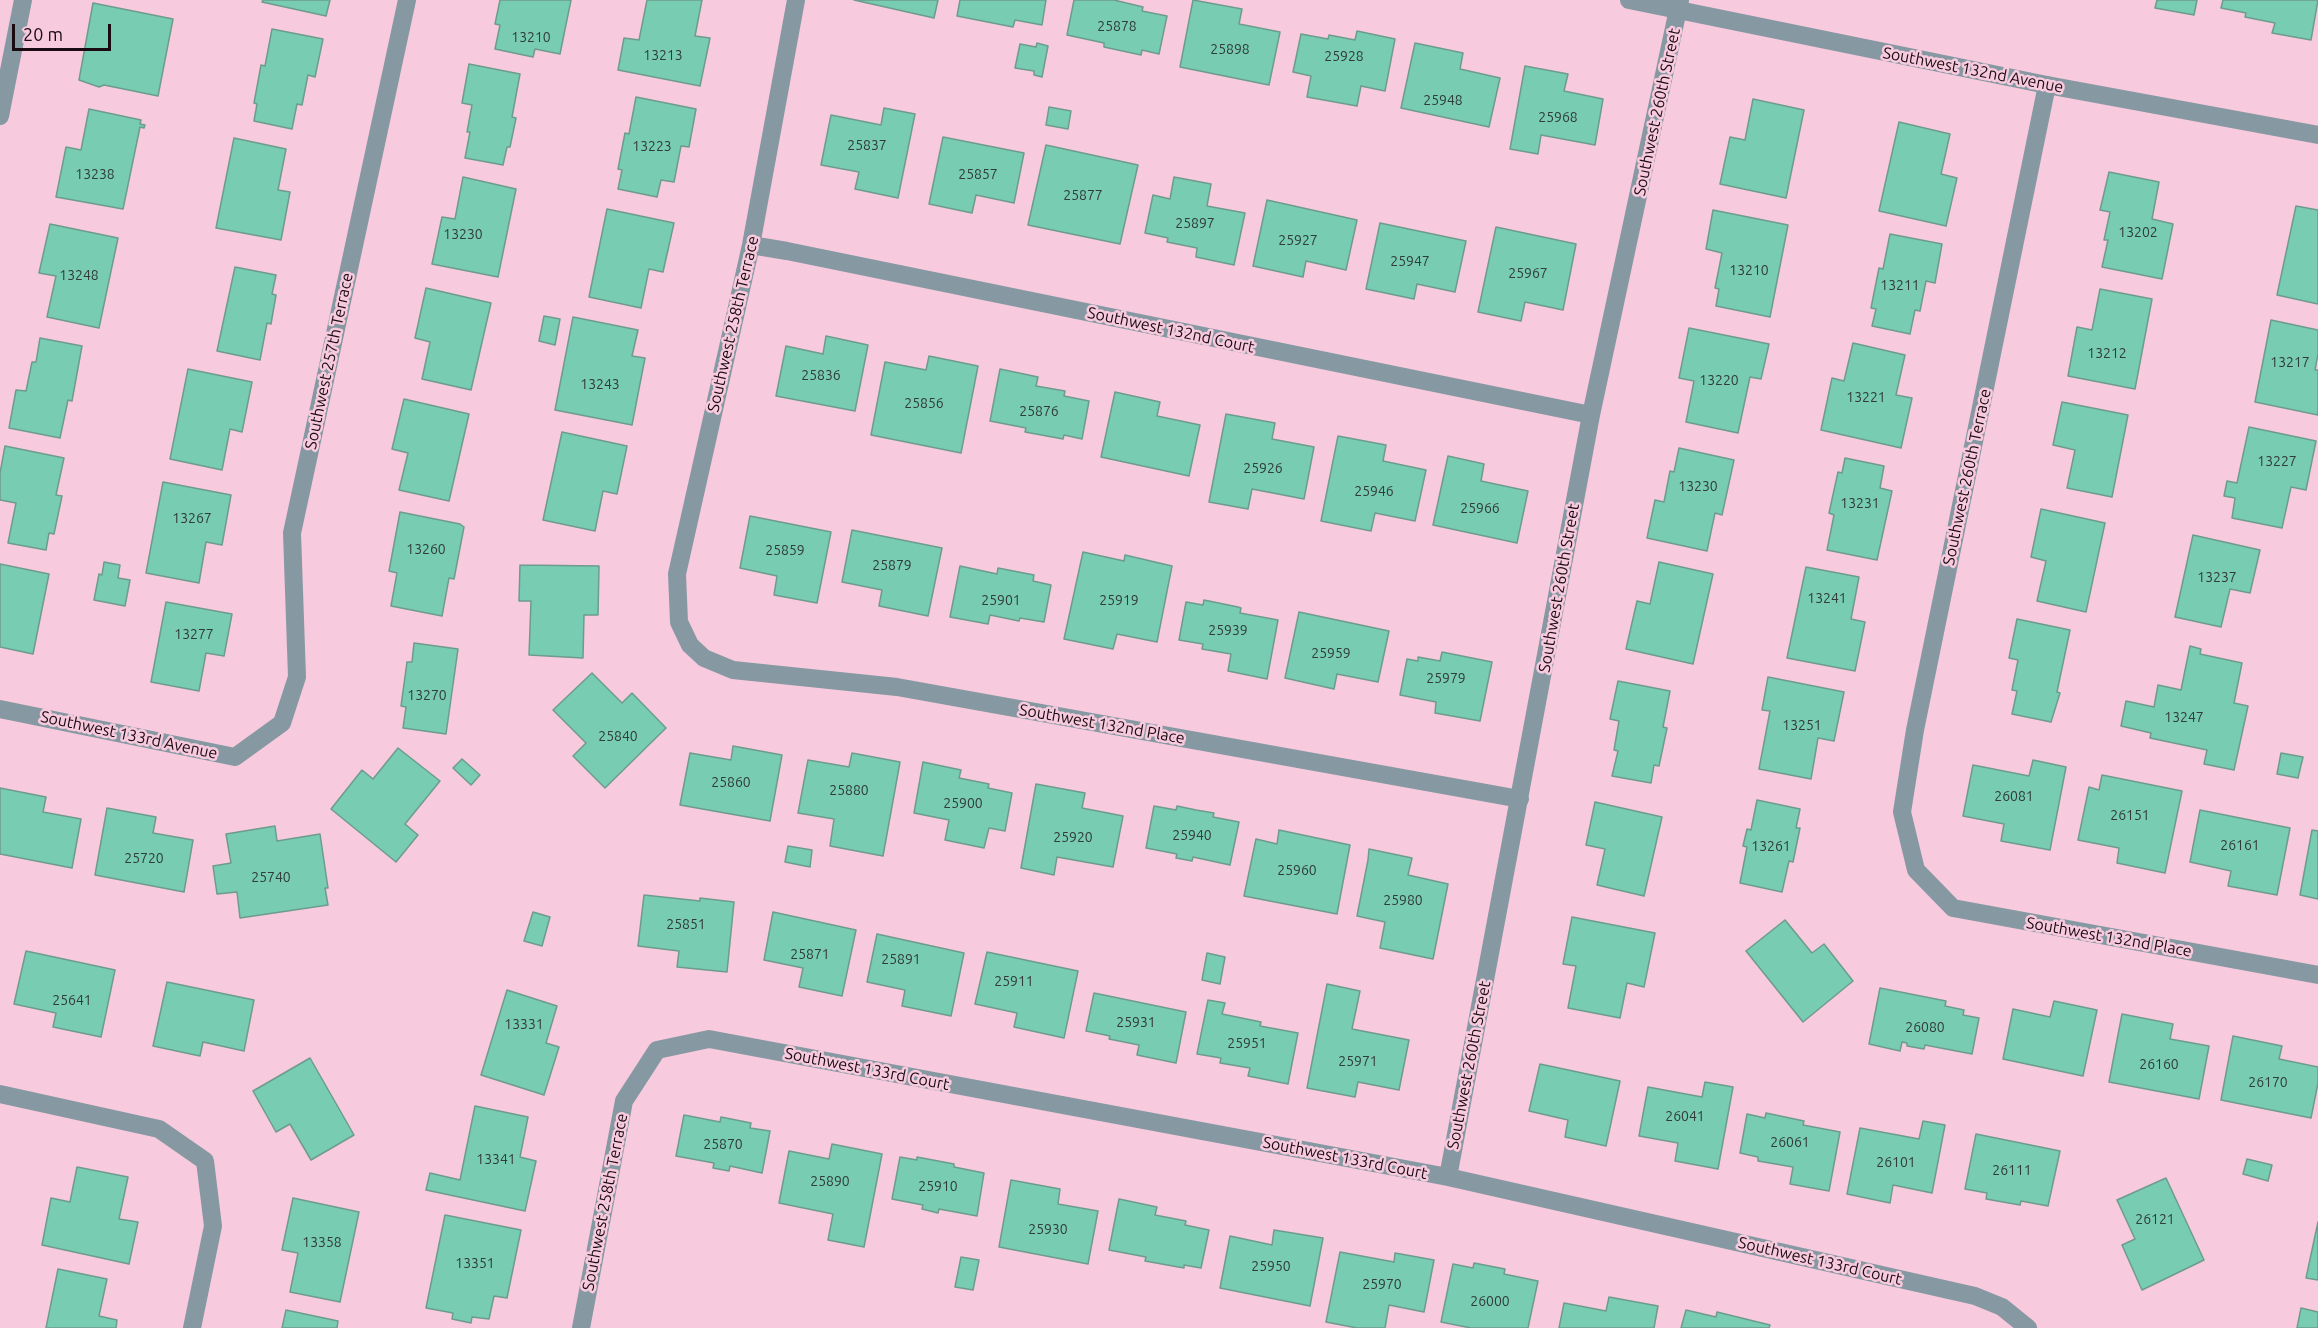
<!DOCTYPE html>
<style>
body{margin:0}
#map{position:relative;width:2318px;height:1328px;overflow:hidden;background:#f7cadd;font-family:Ubuntu,sans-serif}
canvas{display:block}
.scale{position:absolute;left:12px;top:24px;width:99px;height:27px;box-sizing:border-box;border:3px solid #1a0b12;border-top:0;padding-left:8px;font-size:18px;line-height:21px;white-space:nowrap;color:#1a0b12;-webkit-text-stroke:4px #f7cadd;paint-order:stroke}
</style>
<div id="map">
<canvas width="2318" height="1328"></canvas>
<div class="scale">20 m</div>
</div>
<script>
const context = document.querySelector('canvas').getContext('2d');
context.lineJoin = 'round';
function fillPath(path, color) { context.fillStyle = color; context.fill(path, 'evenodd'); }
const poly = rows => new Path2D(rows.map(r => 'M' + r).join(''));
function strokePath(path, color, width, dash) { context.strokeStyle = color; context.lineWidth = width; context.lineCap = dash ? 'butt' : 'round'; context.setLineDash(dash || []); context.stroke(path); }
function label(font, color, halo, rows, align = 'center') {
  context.font = font + ' Ubuntu,sans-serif'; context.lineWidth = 5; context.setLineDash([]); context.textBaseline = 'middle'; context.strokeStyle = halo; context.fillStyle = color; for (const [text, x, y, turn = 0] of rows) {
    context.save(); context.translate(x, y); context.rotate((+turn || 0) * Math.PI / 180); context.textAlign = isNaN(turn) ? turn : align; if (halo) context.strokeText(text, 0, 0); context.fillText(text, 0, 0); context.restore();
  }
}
const building = poly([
 [263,0,330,0,326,16,262,2,263,0],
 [500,0,571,0,560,54,535,49,533,57,495,49,500,25,495,24,500,0],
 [647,0,702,0,695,36,710,38,700,86,618,70,624,38,639,40,647,0],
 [854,0,938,0,934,18,854,0],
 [960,0,1046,0,1042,25,1015,20,1013,27,957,16,960,0],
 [1074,0,1114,0,1143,7,1142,11,1167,16,1159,54,1142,50,1141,55,1104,47,1104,43,1067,35,1074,0],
 [1193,0,1242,9,1239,24,1280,32,1269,85,1180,67,1193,0],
 [2157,0,2197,0,2194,15,2155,8,2157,0],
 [2223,0,2318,0,2311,40,2272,33,2275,23,2245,17,2246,13,2221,8,2223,0],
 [93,3,173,19,158,96,104,85,99,87,79,80,93,3],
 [272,29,323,39,315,77,308,75,302,105,297,104,292,129,254,121,257,104,254,103,261,65,265,66,272,29],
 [1357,31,1395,39,1385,91,1361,86,1357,106,1307,97,1311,76,1293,72,1301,34,1328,39,1329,35,1355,40,1357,31],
 [1037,43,1048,46,1042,77,1034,75,1034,71,1015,68,1020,44,1036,47,1037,43],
 [1415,43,1463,53,1460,69,1500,78,1489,127,1401,108,1415,43],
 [469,64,520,74,512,117,516,118,510,147,507,147,503,165,465,158,470,132,467,132,472,105,462,103,469,64],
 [1525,66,1568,74,1564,91,1603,99,1595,145,1541,135,1538,154,1510,149,1525,66],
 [636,97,696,109,689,147,681,146,674,182,661,180,657,197,618,189,622,170,618,169,625,133,629,134,636,97],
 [1753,99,1804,110,1786,198,1720,184,1730,137,1745,140,1753,99],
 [1049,107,1071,111,1068,129,1046,125,1049,107],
 [884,108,915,114,898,198,855,189,859,172,821,165,831,115,881,125,884,108],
 [89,109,141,120,140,124,145,125,144,128,140,127,123,209,56,197,66,147,81,150,89,109],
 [1899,122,1950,134,1941,174,1957,178,1946,226,1879,211,1899,122],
 [943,137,1024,153,1014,203,976,195,972,213,929,204,943,137],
 [234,138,286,149,278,190,290,192,281,240,216,228,234,138],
 [1046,145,1138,165,1120,244,1028,225,1046,145],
 [2109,172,2159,182,2152,219,2173,224,2162,279,2102,267,2108,240,2104,240,2110,212,2100,210,2109,172],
 [463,177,516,189,498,277,432,264,442,217,455,219,463,177],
 [1174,177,1211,184,1207,206,1245,213,1234,265,1196,257,1197,248,1167,242,1168,238,1145,233,1153,195,1170,199,1174,177],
 [1267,200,1357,220,1346,270,1306,261,1303,277,1253,266,1267,200],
 [2296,206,2318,210,2318,304,2277,295,2296,206],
 [607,209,674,223,663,272,649,269,641,308,589,297,607,209],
 [1713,210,1788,225,1770,317,1716,306,1719,289,1715,288,1722,253,1706,249,1713,210],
 [1380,223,1466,241,1455,292,1417,284,1414,299,1366,289,1380,223],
 [50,224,118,238,99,328,47,317,56,276,39,273,50,224],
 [1496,227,1576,244,1563,310,1525,302,1521,321,1478,312,1496,227],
 [1890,234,1942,244,1935,283,1926,281,1920,311,1915,310,1910,334,1872,326,1876,309,1871,308,1879,268,1883,269,1890,234],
 [235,267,276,275,272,294,276,295,271,324,267,323,260,360,217,351,235,267],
 [426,288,491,303,471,390,422,379,430,342,415,338,426,288],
 [2100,289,2152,299,2135,389,2068,376,2077,327,2092,330,2100,289],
 [544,316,560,319,555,345,539,341,544,316],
 [573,317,638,330,632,356,645,358,632,425,555,410,573,317],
 [2271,320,2318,330,2318,354,2315,370,2318,370,2318,415,2255,402,2271,320],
 [1689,328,1769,344,1761,379,1750,377,1738,433,1686,422,1694,381,1679,378,1689,328],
 [826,336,868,345,855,411,776,396,786,346,823,354,826,336],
 [40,338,82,346,72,401,68,400,60,438,9,428,16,390,26,391,32,362,36,362,40,338],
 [1853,343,1905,355,1896,395,1912,398,1901,448,1821,430,1832,378,1844,381,1853,343],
 [929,356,978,366,961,453,871,435,885,362,926,370,929,356],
 [188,369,252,382,242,432,230,429,222,470,170,459,188,369],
 [1000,369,1038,377,1036,386,1065,391,1064,396,1089,401,1082,439,1064,435,1063,439,1025,432,1026,428,990,421,1000,369],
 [1115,392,1160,402,1157,416,1200,425,1189,476,1101,457,1115,392],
 [404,399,469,414,449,501,399,490,408,453,392,449,404,399],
 [2062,402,2128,415,2112,497,2067,488,2075,450,2053,445,2062,402],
 [1226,414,1275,423,1272,439,1314,447,1304,499,1252,489,1248,509,1209,502,1226,414],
 [2249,427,2316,441,2306,490,2291,487,2282,528,2232,518,2235,498,2224,496,2227,481,2237,483,2249,427],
 [562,432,627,446,617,494,603,491,595,531,543,520,562,432],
 [1338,436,1386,445,1383,461,1426,470,1415,521,1375,513,1371,531,1321,521,1338,436],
 [5,446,64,458,56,495,62,496,54,534,49,533,46,550,8,543,16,503,0,500,0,473,5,446],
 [1679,448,1734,460,1722,515,1715,513,1707,551,1647,538,1655,500,1664,502,1670,471,1674,472,1679,448],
 [1448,456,1484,464,1481,481,1528,491,1517,543,1433,525,1448,456],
 [1845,458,1884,466,1880,488,1892,491,1877,560,1827,550,1834,515,1829,513,1838,472,1842,473,1845,458],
 [163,482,231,495,222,545,206,542,199,583,146,573,163,482],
 [2041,509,2105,523,2086,612,2037,601,2046,561,2031,557,2041,509],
 [400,512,460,524,464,527,454,579,449,578,442,616,391,606,397,573,389,571,400,512],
 [750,516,831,532,817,603,774,595,777,576,740,568,750,516],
 [852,530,942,548,928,616,879,606,882,590,842,582,852,530],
 [2193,535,2260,550,2250,593,2230,589,2221,627,2175,617,2193,535],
 [1083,552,1124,561,1125,555,1172,566,1157,642,1117,634,1113,649,1064,639,1083,552],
 [104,562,120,565,118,578,130,580,125,606,94,600,99,574,102,575,104,562],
 [1659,562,1713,574,1693,664,1626,649,1637,601,1650,604,1659,562],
 [0,564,49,574,33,654,0,647,0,564],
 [520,565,599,566,598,615,584,615,583,658,529,655,531,601,519,601,520,565],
 [960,566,997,574,998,568,1034,575,1033,581,1051,585,1044,622,1020,618,1019,621,990,615,988,624,950,617,960,566],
 [1806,567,1859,577,1851,619,1865,622,1855,671,1787,658,1806,567],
 [1204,600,1238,607,1241,608,1240,613,1278,620,1267,679,1228,671,1231,654,1202,649,1203,644,1179,640,1186,602,1203,605,1204,600],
 [166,602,232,614,224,656,206,653,199,691,151,682,166,602],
 [1299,612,1389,631,1378,682,1337,674,1334,689,1285,678,1299,612],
 [2017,619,2070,630,2057,692,2060,693,2051,722,2012,714,2017,691,2012,690,2018,660,2009,658,2017,619],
 [414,643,458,649,446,734,403,728,406,707,401,706,407,662,412,662,414,643],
 [2190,646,2201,649,2200,654,2242,663,2234,703,2248,706,2234,770,2204,764,2207,750,2150,738,2151,733,2121,726,2126,701,2154,707,2158,685,2181,690,2190,646],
 [1442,652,1492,662,1480,721,1435,713,1436,702,1400,695,1407,659,1418,661,1418,657,1440,661,1442,652],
 [592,673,622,703,632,693,666,728,605,788,573,756,586,743,553,710,592,673],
 [1768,677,1844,692,1834,741,1818,738,1811,779,1759,769,1770,711,1762,710,1768,677],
 [1618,681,1670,691,1663,727,1667,728,1659,766,1654,765,1651,783,1612,776,1618,751,1614,750,1619,721,1610,719,1618,681],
 [733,746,782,755,770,821,680,805,690,753,731,760,733,746],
 [398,748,440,781,405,824,418,835,396,862,331,809,362,770,373,779,398,748],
 [852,753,900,762,883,856,830,846,834,819,798,813,808,760,849,767,852,753],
 [2281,753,2303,757,2298,778,2277,774,2281,753],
 [462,759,480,775,471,785,453,768,462,759],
 [2033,760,2066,767,2050,850,2001,841,2004,824,1963,816,1973,765,2029,776,2033,760],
 [923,762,961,770,959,778,989,784,988,788,1012,793,1005,831,989,828,984,848,945,840,949,820,914,813,923,762],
 [2102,775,2182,791,2165,873,2117,863,2119,848,2078,840,2089,787,2099,790,2102,775],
 [1036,784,1085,793,1082,808,1123,816,1113,867,1057,857,1054,875,1021,868,1036,784],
 [0,788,46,797,43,812,81,819,72,868,0,854,0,788],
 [1757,800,1800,809,1796,828,1800,828,1793,862,1789,861,1782,892,1740,883,1747,847,1743,846,1747,829,1751,830,1757,800],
 [1595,802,1662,817,1644,896,1597,885,1605,849,1586,845,1595,802],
 [1154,806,1176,810,1177,806,1196,810,1214,813,1213,817,1239,822,1230,865,1193,857,1192,861,1176,858,1177,854,1146,848,1154,806],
 [107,808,156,817,153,833,193,840,184,892,95,875,107,808],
 [2200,810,2290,828,2277,895,2228,886,2231,871,2190,862,2200,810],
 [275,826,277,841,320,834,328,888,325,888,328,905,240,918,237,892,217,894,213,866,231,863,226,834,275,826],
 [1279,830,1350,845,1337,914,1244,896,1256,839,1277,844,1279,830],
 [2312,830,2318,831,2318,899,2300,895,2312,830],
 [788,846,812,850,810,867,785,862,788,846],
 [1369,849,1412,858,1408,875,1448,884,1433,959,1380,948,1385,922,1357,916,1368,860,1369,849],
 [644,895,700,901,700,898,734,902,727,972,677,967,679,951,638,946,644,895],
 [533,912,550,917,542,946,524,941,533,912],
 [773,912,856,930,842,996,799,987,803,968,764,960,773,912],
 [1572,917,1655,933,1644,987,1627,983,1620,1018,1568,1008,1576,966,1563,964,1572,917],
 [1785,920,1812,953,1824,944,1853,981,1803,1022,1746,951,1785,920],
 [877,934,964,953,951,1016,902,1006,905,990,867,982,877,934],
 [26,951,115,970,101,1037,53,1027,56,1013,14,1004,26,951],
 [987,952,1078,971,1064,1038,1014,1027,1017,1013,975,1004,987,952],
 [1207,953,1225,957,1220,984,1202,980,1207,953],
 [167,982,254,1000,244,1051,203,1042,200,1056,153,1046,167,982],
 [1327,984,1360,991,1352,1029,1409,1040,1399,1090,1358,1082,1355,1097,1307,1088,1327,984],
 [1880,988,1946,1001,1945,1006,1964,1010,1963,1015,1979,1018,1972,1054,1925,1045,1924,1049,1907,1046,1907,1043,1902,1042,1900,1051,1869,1044,1880,988],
 [507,990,557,1006,546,1043,559,1047,544,1095,481,1075,507,990],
 [1094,993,1186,1012,1176,1063,1137,1055,1139,1045,1109,1039,1110,1036,1086,1031,1094,993],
 [1208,1000,1225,1003,1222,1014,1261,1022,1260,1026,1298,1033,1288,1084,1248,1076,1250,1068,1220,1063,1221,1058,1197,1054,1208,1000],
 [2054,1001,2097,1010,2083,1076,2003,1059,2013,1009,2050,1017,2054,1001],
 [2122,1014,2173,1024,2170,1039,2209,1046,2199,1099,2109,1082,2122,1014],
 [2233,1036,2282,1046,2279,1059,2318,1067,2318,1083,2311,1118,2221,1100,2233,1036],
 [310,1058,354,1135,311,1160,290,1124,276,1132,253,1091,310,1058],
 [1540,1064,1620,1081,1606,1146,1565,1137,1568,1120,1529,1111,1540,1064],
 [1705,1082,1733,1087,1718,1169,1675,1161,1678,1143,1639,1136,1648,1087,1702,1097,1705,1082],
 [475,1106,528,1117,520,1157,536,1161,525,1211,426,1190,430,1173,460,1180,475,1106],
 [1766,1113,1804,1121,1803,1125,1840,1132,1829,1191,1790,1184,1793,1167,1758,1161,1758,1157,1740,1153,1747,1114,1765,1118,1766,1113],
 [684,1115,720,1122,721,1117,751,1123,750,1128,770,1131,762,1173,730,1166,729,1171,713,1168,714,1163,676,1156,684,1115],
 [1923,1121,1945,1125,1932,1193,1893,1185,1890,1203,1847,1194,1860,1128,1919,1139,1923,1121],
 [1976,1134,2060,1151,2048,1206,2021,1201,2020,1205,1986,1199,1987,1193,1965,1189,1976,1134],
 [832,1144,882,1154,864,1247,828,1240,833,1214,779,1203,789,1151,829,1159,832,1144],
 [900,1157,917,1160,917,1157,954,1164,954,1167,984,1173,977,1216,939,1209,938,1213,922,1209,923,1205,892,1199,900,1157],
 [2247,1159,2272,1165,2268,1181,2243,1174,2247,1159],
 [77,1167,128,1177,119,1219,138,1222,129,1264,42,1245,51,1198,70,1202,77,1167],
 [2166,1178,2204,1260,2142,1290,2122,1245,2135,1239,2117,1200,2166,1178],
 [1011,1180,1060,1189,1058,1204,1098,1211,1088,1264,999,1247,1011,1180],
 [293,1198,359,1212,340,1302,290,1292,298,1253,282,1250,293,1198],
 [1119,1199,1157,1207,1155,1215,1186,1221,1185,1225,1209,1230,1201,1268,1184,1265,1184,1268,1145,1261,1146,1257,1109,1250,1119,1199],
 [445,1215,521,1230,507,1298,494,1296,489,1319,472,1317,471,1323,452,1319,453,1313,426,1308,445,1215],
 [2318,1222,2318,1280,2306,1278,2318,1222],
 [1274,1230,1323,1238,1310,1306,1220,1288,1230,1236,1272,1245,1274,1230],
 [1340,1252,1394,1262,1395,1253,1434,1260,1424,1312,1389,1305,1385,1328,1357,1328,1326,1322,1340,1252],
 [961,1257,979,1260,973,1290,955,1287,961,1257],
 [1474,1263,1505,1269,1504,1274,1538,1281,1528,1328,1471,1328,1441,1322,1453,1264,1473,1268,1474,1263],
 [58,1269,107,1279,99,1316,117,1320,116,1328,46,1328,58,1269],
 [1609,1297,1658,1306,1654,1328,1559,1328,1564,1303,1606,1311,1609,1297],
 [2301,1308,2318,1312,2318,1328,2297,1328,2301,1308],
 [286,1310,338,1321,337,1328,282,1328,286,1310],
 [1686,1310,1716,1317,1717,1312,1770,1325,1769,1328,1681,1328,1686,1310]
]);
fillPath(building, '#77ccb1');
strokePath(building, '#6d9c8c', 1.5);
strokePath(poly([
 [796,0,751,245,677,574,679,622,690,645,704,658,733,670,897,687,1520,799],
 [2047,85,1915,730,1902,812,1916,870,1953,908,2318,975],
 [0,116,23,0],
 [751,245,787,251,1591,415],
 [0,709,235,757,282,723,297,677,292,533,407,0],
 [0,1094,159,1129,205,1161,213,1226,192,1328],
 [1448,1177,1591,415,1680,0],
 [581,1328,624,1101,657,1050,709,1039,1448,1177,1975,1296,2002,1307,2028,1328]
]), '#8698a2', 18);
strokePath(poly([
 [1629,0,2047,85,2318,135]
]), '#8698a2', 18);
label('14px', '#313b3a', null, [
 ["25878",1117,26],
 ["13210",531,37],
 ["25898",1230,49],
 ["13213",663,55],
 ["25928",1344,56],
 ["25948",1443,100],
 ["25968",1558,117],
 ["25837",867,145],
 ["13223",652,146],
 ["13238",95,174],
 ["25857",978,174],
 ["25877",1083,195],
 ["25897",1195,223],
 ["13202",2138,232],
 ["13230",463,234],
 ["25927",1298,240],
 ["25947",1410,261],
 ["13210",1749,270],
 ["25967",1528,273],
 ["13248",79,275],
 ["13211",1900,285],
 ["13212",2107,353],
 ["13217",2290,362],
 ["25836",821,375],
 ["13220",1719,380],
 ["13243",600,384],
 ["13221",1866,397],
 ["25856",924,403],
 ["25876",1039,411],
 ["13227",2277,461],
 ["25926",1263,468],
 ["13230",1698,486],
 ["25946",1374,491],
 ["13231",1860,503],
 ["25966",1480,508],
 ["13267",192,518],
 ["13260",426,549],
 ["25859",785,550],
 ["25879",892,565],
 ["13237",2217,577],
 ["13241",1827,598],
 ["25901",1001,600],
 ["25919",1119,600],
 ["25939",1228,630],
 ["13277",194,634],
 ["25959",1331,653],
 ["25979",1446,678],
 ["13270",427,695],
 ["13247",2184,717],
 ["13251",1802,725],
 ["25840",618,736],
 ["25860",731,782],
 ["25880",849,790],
 ["26081",2014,796],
 ["25900",963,803],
 ["26151",2130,815],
 ["25940",1192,835],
 ["25920",1073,837],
 ["26161",2240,845],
 ["13261",1771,846],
 ["25720",144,858],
 ["25960",1297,870],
 ["25740",271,877],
 ["25980",1403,900],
 ["25851",686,924],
 ["25871",810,954],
 ["25891",901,959],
 ["25911",1014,981],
 ["25641",72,1000],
 ["25931",1136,1022],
 ["13331",524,1024],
 ["26080",1925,1027],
 ["25951",1247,1043],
 ["25971",1358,1061],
 ["26160",2159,1064],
 ["26170",2268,1082],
 ["26041",1685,1116],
 ["26061",1790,1142],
 ["25870",723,1144],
 ["13341",496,1159],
 ["26101",1896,1162],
 ["26111",2012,1170],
 ["25890",830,1181],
 ["25910",938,1186],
 ["26121",2155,1219],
 ["25930",1048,1229],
 ["13358",322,1242],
 ["13351",475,1263],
 ["25950",1271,1266],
 ["25970",1382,1284],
 ["26000",1490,1301]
]);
label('16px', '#1a0b12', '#f7cadd', [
 ["Southwest 132nd Avenue",1973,70,11],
 ["Southwest 260th Street",1657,112,-78],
 ["Southwest 258th Terrace",733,324,-77],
 ["Southwest 132nd Court",1171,330,12],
 ["Southwest 257th Terrace",329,361,-78],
 ["Southwest 260th Terrace",1967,477,-78],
 ["Southwest 260th Street",1559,588,-80],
 ["Southwest 132nd Place",1102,724,10],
 ["Southwest 133rd Avenue",129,735,12],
 ["Southwest 132nd Place",2109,937,10],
 ["Southwest 260th Street",1469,1065,-79],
 ["Southwest 133rd Court",867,1069,11],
 ["Southwest 133rd Court",1345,1158,11],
 ["Southwest 258th Terrace",605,1202,-79],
 ["Southwest 133rd Court",1820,1261,13]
]);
</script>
